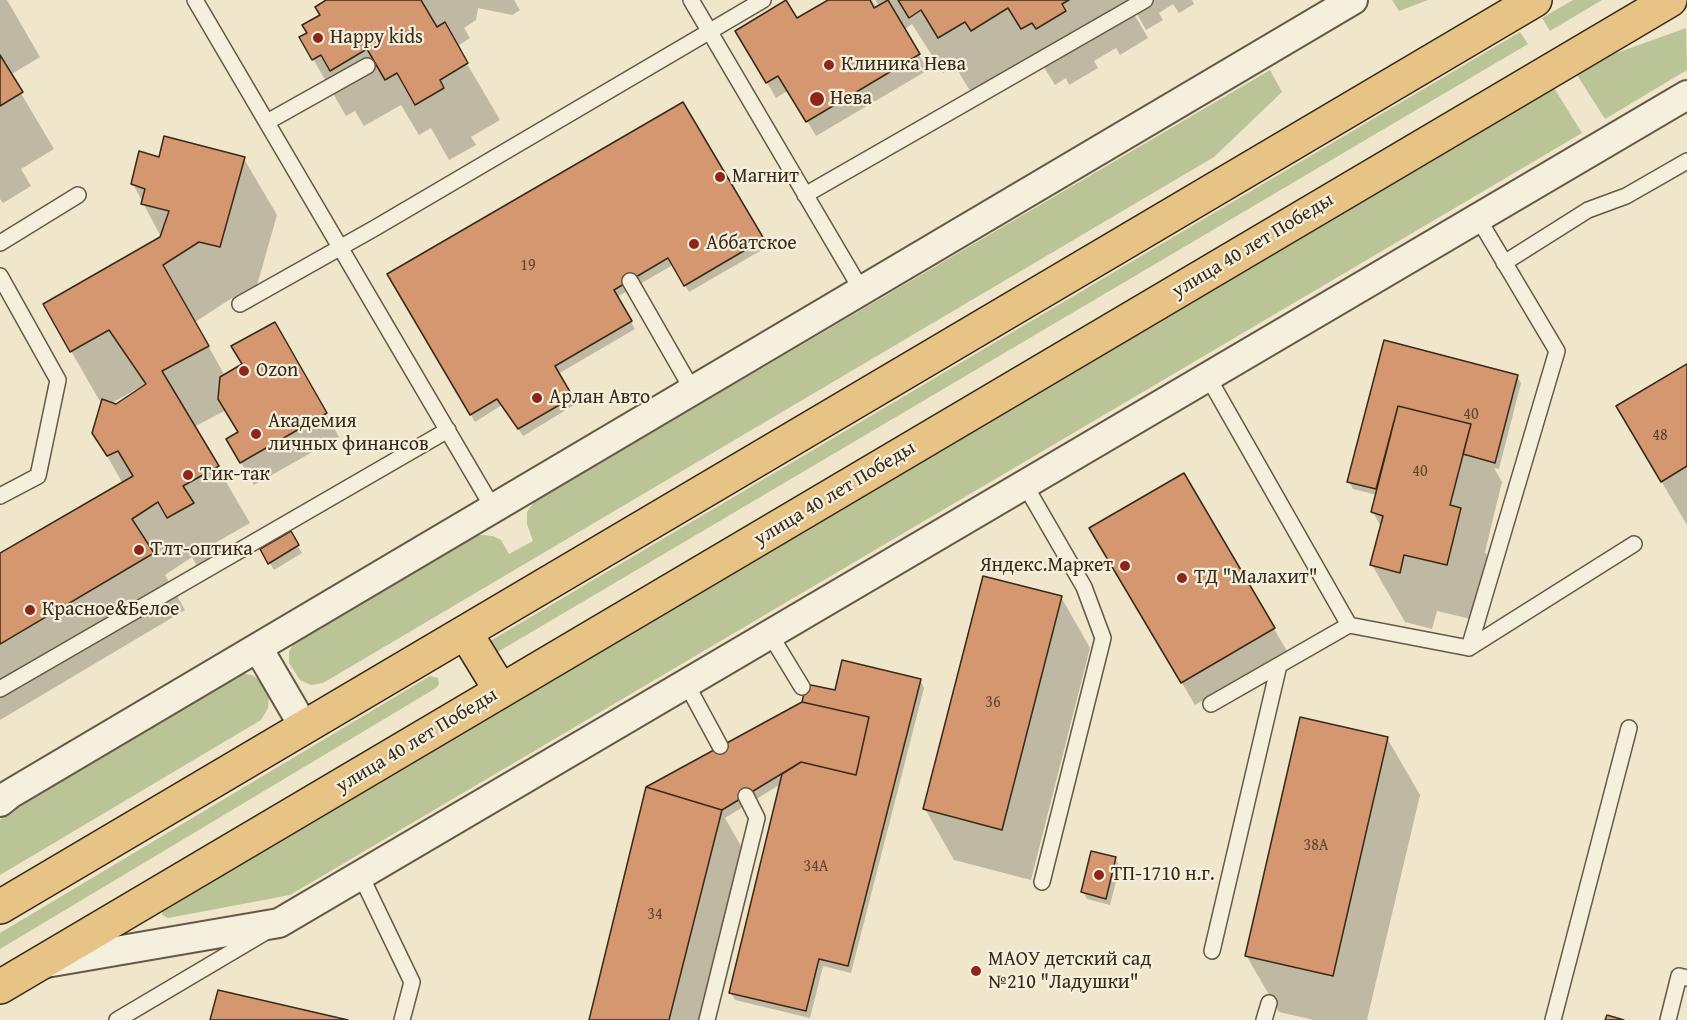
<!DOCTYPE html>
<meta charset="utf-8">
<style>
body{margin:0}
canvas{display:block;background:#efe6cb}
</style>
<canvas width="1687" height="1020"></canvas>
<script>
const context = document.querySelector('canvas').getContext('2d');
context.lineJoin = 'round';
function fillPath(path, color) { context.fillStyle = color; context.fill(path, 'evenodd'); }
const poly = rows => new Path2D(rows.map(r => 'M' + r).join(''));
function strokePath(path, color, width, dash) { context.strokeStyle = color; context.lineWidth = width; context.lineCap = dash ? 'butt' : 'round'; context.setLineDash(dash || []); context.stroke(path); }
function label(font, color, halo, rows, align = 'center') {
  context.font = font + ' "Gentium Book Plus",serif'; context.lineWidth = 4.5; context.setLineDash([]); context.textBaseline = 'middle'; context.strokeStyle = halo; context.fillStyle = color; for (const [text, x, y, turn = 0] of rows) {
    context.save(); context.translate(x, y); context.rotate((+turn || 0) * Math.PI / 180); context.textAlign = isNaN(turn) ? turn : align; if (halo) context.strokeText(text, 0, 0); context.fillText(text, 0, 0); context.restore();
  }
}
fillPath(poly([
 [1392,0,1428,0,1399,11],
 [1573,0,1602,0,1550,31,1542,18],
 [1686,28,1687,70,1605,119,1577,75,1611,55],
 [1520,32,1528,44,496,653,488,645,490,641],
 [1270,70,1282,92,1214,157,323,683,311,685,300,680,289,663,289,652,294,643,469,537,482,535,493,536,501,540,509,554,533,541,527,524,527,512,534,502],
 [1554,88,1582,133,290,895,168,918,162,915,164,908],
 [240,673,252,675,259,680,269,696,268,708,261,720,0,875,0,820,13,805],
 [430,676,438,678,439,684,436,688,0,949,0,933]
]), '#bac496');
fillPath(poly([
 [0,0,7,0,40,57,10,75,54,149,21,169,31,186,3,203,0,199],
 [329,0,514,0,520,10,512,15,478,8,476,20,464,28,470,38,459,45,462,51,460,52,500,120,471,137,476,145,449,160,431,128,419,135,401,105,364,126,355,111,346,116,301,38,309,33],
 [831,0,872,0,877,8,880,8,875,0,1126,0,1148,38,1120,55,1116,48,1094,61,1098,68,1069,85,1066,78,1055,85,1042,64,972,94,955,66,943,73,912,24,904,30,928,70,816,136,789,90,776,98,737,31,797,20],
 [1129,0,1192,0,1194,4,1179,13,1173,4,1159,13,1163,20,1146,30],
 [683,104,767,247,689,292,673,265,617,297,635,329,558,374,576,404,523,436,502,405,475,422,389,275],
 [160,159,244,159,277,215,252,303,232,298,195,322,225,376,243,365,274,324,339,437,254,485,228,439,239,433,226,410,194,427,250,523,215,543,225,561,201,574,192,557,165,575,185,610,0,720,0,555,123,484,94,433,102,405,71,351,161,237,133,184],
 [142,386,143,388,116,406,110,404],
 [1385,342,1517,376,1521,383,1499,469,1494,468,1502,482,1485,552,1493,566,1479,621,1437,611,1432,629,1405,622,1372,565,1381,527,1373,512,1377,495,1353,489,1349,482],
 [1687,366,1687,525,1647,457],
 [1183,475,1287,651,1195,705,1091,529],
 [290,533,302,553,274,570,262,550],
 [1061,597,1090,648,1031,880,954,860,925,809],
 [920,680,924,688,851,973,823,966,810,1018,735,1000,731,993,781,784,725,818,750,862,710,1020,591,1020,647,788,837,692],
 [1387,738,1420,795,1367,1020,1314,1020,1279,1012,1246,955],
 [1115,859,1120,866,1110,905,1087,899,1083,892]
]), '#0003');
const building = poly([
 [326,0,421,0,437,27,445,22,468,63,440,80,444,88,415,105,397,73,385,80,367,49,330,71,321,55,312,60,299,37,307,33,302,25,320,15,315,7,326,0],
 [786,0,797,18,828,0,870,0,874,8,888,0,920,54,806,122,778,76,766,83,735,31,786,0],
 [898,0,1069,0,1062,4,1066,11,1036,29,1032,23,1021,29,1008,8,971,31,965,22,938,38,921,10,909,18,898,0],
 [0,55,23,92,0,106,0,55],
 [683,102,764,239,684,286,668,258,614,290,632,321,555,366,573,397,518,429,497,399,470,415,387,274,683,102],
 [164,136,245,157,220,247,199,242,163,265,209,346,162,371,219,466,183,486,194,503,167,518,158,502,132,519,154,553,0,644,0,553,133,476,118,451,107,456,92,433,102,399,116,404,146,384,109,330,70,352,43,304,160,237,169,211,141,204,145,189,131,184,139,151,159,157,164,136],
 [275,322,327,413,240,463,226,439,238,432,218,399,220,377,242,364,231,346,275,322],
 [1384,340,1518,375,1495,463,1463,454,1471,424,1398,406,1376,489,1347,482,1384,340],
 [1687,364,1687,466,1661,482,1616,406,1687,364],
 [1398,406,1471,424,1450,505,1461,508,1447,565,1404,555,1400,573,1370,565,1383,516,1371,512,1398,406],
 [1184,473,1275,628,1181,683,1089,528,1184,473],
 [291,531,299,545,268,564,260,549,291,531],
 [983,576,1062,596,1002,830,923,809,983,576],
 [842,660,921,679,848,966,819,959,806,1011,729,993,782,774,801,762,856,775,869,717,802,702,806,684,835,690,842,660],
 [802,702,869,717,856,775,801,762,722,810,646,787,802,702],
 [1300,717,1388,737,1333,976,1245,956,1300,717],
 [646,787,722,810,669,1020,589,1020,646,787],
 [1091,851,1116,857,1106,899,1081,892,1091,851],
 [218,990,348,1020,210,1020,218,990],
 [1607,1015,1624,1020,1605,1020,1607,1015]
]);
fillPath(building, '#d59770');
strokePath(building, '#382a17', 1.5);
const service = poly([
 [195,0,493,508],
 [691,0,862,291],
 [267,122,367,66],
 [805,195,1145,0],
 [0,243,78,195],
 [1504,263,1588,210,1626,196,1687,161],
 [0,276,58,380,38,476,0,496],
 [630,281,693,391],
 [240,304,375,228,763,0],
 [1208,377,1349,625],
 [1025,485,1084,587,1103,638,1042,882],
 [771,636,802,687],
 [1469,648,1557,351,1478,218],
 [687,685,720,746],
 [0,689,448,430],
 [1211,704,1349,625,1469,648,1634,544],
 [361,876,412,982,402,1020],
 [1212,951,1279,665],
 [117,1020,264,933],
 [707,1020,757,818,746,796],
 [1264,1020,1269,1003],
 [1553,1020,1629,728],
 [1668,1020,1679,976,1687,978]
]);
const minor = poly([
 [258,648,304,727],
 [0,802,10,794,1353,0],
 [46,963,279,923,1687,95]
]);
const primary = poly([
 [465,632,501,691],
 [0,907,1535,0],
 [0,987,1670,0]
]);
strokePath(service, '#665944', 18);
strokePath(minor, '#665944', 32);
strokePath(primary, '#382a17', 36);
strokePath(service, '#f5efdd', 15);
strokePath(minor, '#f5efdd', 28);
strokePath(primary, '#e8c386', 33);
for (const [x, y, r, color] of [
 [318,38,6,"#8f2418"],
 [829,65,6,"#8f2418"],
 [817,99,8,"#8f2418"],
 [720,177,6,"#8f2418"],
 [694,244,6,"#8f2418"],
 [244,371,6,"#8f2418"],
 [537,398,6,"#8f2418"],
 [256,434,6,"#8f2418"],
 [188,475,6,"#8f2418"],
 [139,550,6,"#8f2418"],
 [1125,566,6,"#8f2418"],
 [1182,578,6,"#8f2418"],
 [30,610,6,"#8f2418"],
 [1099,875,6,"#8f2418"],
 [976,971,6,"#8f2418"]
]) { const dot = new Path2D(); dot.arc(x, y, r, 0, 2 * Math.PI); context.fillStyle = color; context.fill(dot); strokePath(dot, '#f5efdd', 2); }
label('16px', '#5f452d', null, [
 ["19",528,266],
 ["40",1471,415],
 ["48",1660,436],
 ["40",1420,472],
 ["36",993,703],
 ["38А",1316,846],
 ["34А",816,867],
 ["34",655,915]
]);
label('20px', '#382a17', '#f5efdd', [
 ["Happy kids",330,38],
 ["Клиника Нева",841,65],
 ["Нева",830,99],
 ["Магнит",732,177],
 ["Аббатское",706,244],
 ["Ozon",256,371],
 ["Арлан Авто",549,398],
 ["Академия",268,422],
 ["личных финансов",268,445],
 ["Тик-так",200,475],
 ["Тлт-оптика",151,550],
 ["Яндекс.Маркет",1113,566,"right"],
 ["ТД \"Малахит\"",1194,578],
 ["Красное&Белое",42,610],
 ["ТП-1710 н.г.",1111,875],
 ["МАОУ детский сад",988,960],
 ["№210 \"Ладушки\"",988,983]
], 'left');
label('20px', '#382a17', '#f5efdd', [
 ["улица 40 лет Победы",1253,246,-31],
 ["улица 40 лет Победы",835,494,-31],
 ["улица 40 лет Победы",417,741,-31]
]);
</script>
